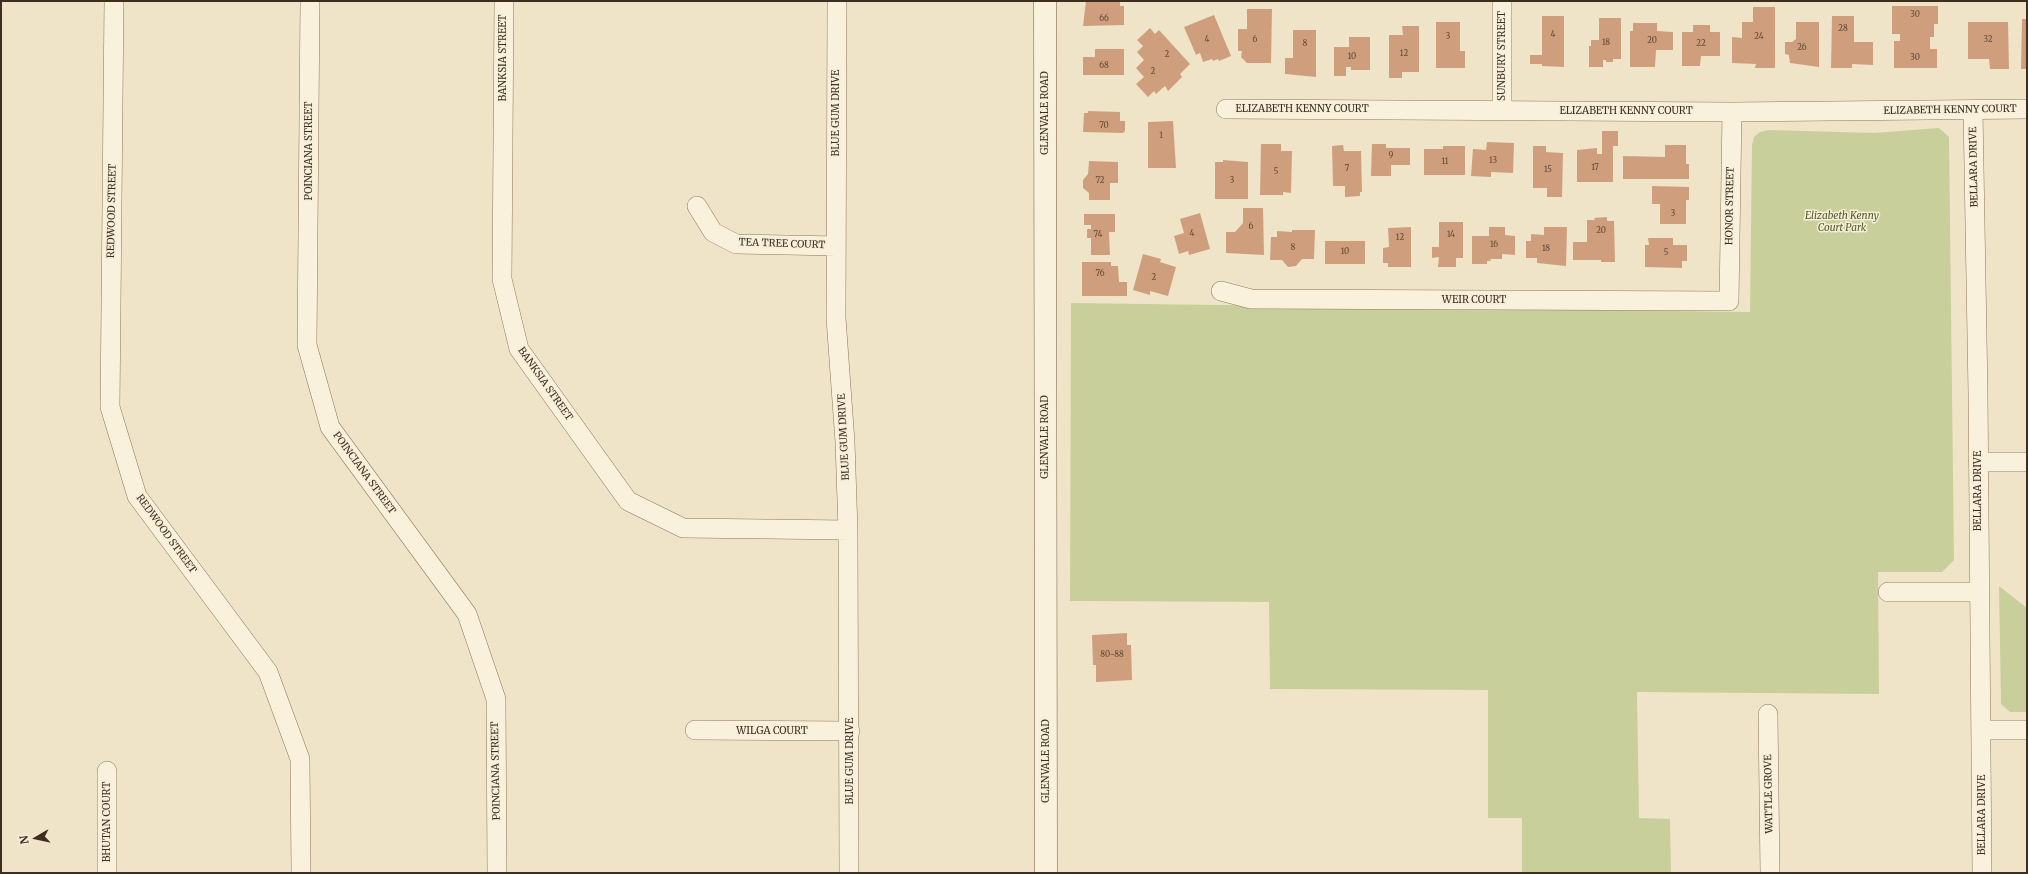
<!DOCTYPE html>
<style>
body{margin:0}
#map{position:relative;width:2028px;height:874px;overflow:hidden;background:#f0e4c8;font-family:Merriweather,serif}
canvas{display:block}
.frame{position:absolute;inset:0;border:2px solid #3d2e20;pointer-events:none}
.north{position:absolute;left:16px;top:818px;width:40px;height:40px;-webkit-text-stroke:3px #f7eed8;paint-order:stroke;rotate:261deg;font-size:11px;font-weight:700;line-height:16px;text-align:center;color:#3d2e20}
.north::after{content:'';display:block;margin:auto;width:14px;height:18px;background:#3d2e20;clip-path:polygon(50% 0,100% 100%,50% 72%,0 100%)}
</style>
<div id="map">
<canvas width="2028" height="874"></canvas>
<div class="frame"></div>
<div class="north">N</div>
</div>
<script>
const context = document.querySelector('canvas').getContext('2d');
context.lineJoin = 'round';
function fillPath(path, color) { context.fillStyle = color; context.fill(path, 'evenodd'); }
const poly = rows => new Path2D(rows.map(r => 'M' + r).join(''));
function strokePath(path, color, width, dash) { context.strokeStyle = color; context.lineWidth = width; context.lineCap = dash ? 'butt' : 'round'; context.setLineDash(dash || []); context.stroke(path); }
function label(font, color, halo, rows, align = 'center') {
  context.font = font + ' Merriweather,serif'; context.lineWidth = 3; context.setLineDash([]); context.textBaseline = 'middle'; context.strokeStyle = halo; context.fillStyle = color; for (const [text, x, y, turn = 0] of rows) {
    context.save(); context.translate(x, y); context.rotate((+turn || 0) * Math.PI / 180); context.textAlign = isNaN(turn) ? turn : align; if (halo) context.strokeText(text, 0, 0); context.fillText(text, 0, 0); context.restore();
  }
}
fillPath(poly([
 [1939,128,1949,137,1954,560,1942,572,1878,572,1879,694,1637,692,1639,818,1670,819,1671,873,1522,873,1522,818,1488,818,1488,690,1270,689,1269,602,1070,601,1071,303,1750,312,1752,145,1754,137,1760,132,1769,130,1874,133],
 [1999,586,2027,608,2027,712,2010,712,2001,704]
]), '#c9cf9b');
fillPath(poly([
 [1086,1,1120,1,1120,6,1124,6,1124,25,1083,26],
 [1892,6,1938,6,1938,24,1934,24,1934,37,1930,37,1930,49,1937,49,1937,68,1894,68,1894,41,1900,41,1900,34,1892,34],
 [1753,7,1775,7,1775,68,1755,68,1756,64,1732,63,1732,37,1742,38,1742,22,1753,22],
 [1247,9,1272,9,1271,63,1247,63,1241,57,1242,51,1238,51,1238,29,1247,29],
 [1214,15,1231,56,1219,61,1218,59,1213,61,1212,59,1203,62,1200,53,1196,55,1184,27],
 [1542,16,1564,16,1564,67,1542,66,1542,64,1530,64,1530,55,1542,55],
 [1832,16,1854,16,1854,42,1873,42,1873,65,1852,64,1852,68,1831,68],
 [1599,18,1621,18,1621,59,1613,59,1613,62,1606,62,1606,60,1603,60,1603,67,1589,67,1589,46,1591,46,1591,40,1599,40],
 [2022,19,2027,19,2027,69,2021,69],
 [1436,22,1460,22,1460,51,1465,51,1465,68,1436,68],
 [1796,22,1819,22,1819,67,1790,63,1789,55,1785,54,1785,42,1792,42,1796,39],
 [1968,22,2008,22,2009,69,1990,69,1989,59,1968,59],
 [1633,23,1657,23,1657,31,1673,32,1673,50,1656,50,1655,67,1630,67,1630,31,1633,31],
 [1693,25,1710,25,1710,32,1720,32,1720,56,1701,56,1700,66,1682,66,1682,32,1693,32],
 [1402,26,1419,26,1419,72,1402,72,1402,78,1389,78,1389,35,1403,35],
 [1150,28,1155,34,1159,30,1190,64,1180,74,1182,77,1168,91,1165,86,1156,94,1154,91,1148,97,1136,84,1144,77,1136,68,1144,60,1137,52,1143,46,1137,40],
 [1293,30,1316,30,1316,77,1285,74,1285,58,1293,58],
 [1349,37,1370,37,1370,70,1351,70,1351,67,1346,67,1346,76,1334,76,1334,47,1349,47],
 [1095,49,1124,49,1124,75,1083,75,1083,57,1095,57],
 [1088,111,1120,112,1120,121,1125,121,1125,131,1123,133,1083,132,1084,113,1088,113],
 [1173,121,1176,168,1148,168,1148,122],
 [1602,131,1618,131,1618,146,1613,146,1613,182,1577,182,1577,150,1597,148,1597,154,1602,154],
 [1487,142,1514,143,1513,173,1491,172,1491,177,1471,176,1473,149,1486,150],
 [1261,144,1281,144,1281,151,1292,151,1291,193,1283,192,1283,195,1260,195],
 [1372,144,1386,144,1386,148,1410,148,1410,165,1391,165,1391,176,1371,176],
 [1343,145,1344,151,1361,151,1362,192,1360,192,1360,196,1345,197,1345,186,1333,186,1332,146],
 [1665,145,1686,145,1686,164,1689,164,1689,179,1623,179,1623,156,1665,157],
 [1443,146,1465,146,1465,175,1424,175,1424,149,1443,149],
 [1533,146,1546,146,1546,152,1563,153,1562,197,1547,197,1547,188,1533,188],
 [1223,160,1248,162,1248,199,1215,199,1215,162,1223,162],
 [1089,161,1118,162,1118,183,1110,183,1110,200,1089,200,1089,193,1083,188,1083,180,1088,174],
 [1652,186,1689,187,1689,200,1686,200,1686,224,1660,224,1660,204,1652,204],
 [1243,208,1263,208,1264,255,1226,253,1226,232,1235,232,1243,223],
 [1200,213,1210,249,1189,255,1188,251,1179,254,1174,236,1184,233,1180,219],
 [1084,214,1115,214,1115,232,1109,232,1110,255,1091,255,1091,238,1087,238,1087,229,1091,229,1091,225,1084,225],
 [1607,217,1607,221,1614,221,1615,262,1601,262,1601,260,1573,260,1573,242,1587,242,1587,220,1595,220,1594,218],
 [1439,222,1463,222,1463,258,1456,258,1456,267,1438,267,1439,257,1432,258,1432,247,1439,247],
 [1411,227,1411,267,1388,267,1388,263,1383,263,1383,248,1389,247,1388,228],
 [1489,227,1505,227,1505,235,1515,236,1515,255,1502,254,1502,259,1490,259,1491,261,1487,261,1487,264,1472,264,1472,236,1489,236],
 [1544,227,1567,227,1566,266,1537,263,1537,258,1526,258,1526,241,1531,241,1531,234,1544,235],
 [1292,230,1315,230,1314,259,1302,259,1296,266,1288,267,1282,260,1270,260,1271,237,1277,237,1277,231,1292,232],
 [1648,238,1673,238,1673,245,1687,245,1687,261,1682,261,1682,268,1645,267,1645,245,1649,245],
 [1325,241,1365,241,1365,264,1325,264],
 [1143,254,1161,259,1160,262,1176,267,1168,296,1150,291,1150,295,1133,290],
 [1082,262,1111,262,1111,266,1118,266,1119,282,1127,282,1127,296,1082,296],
 [1127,633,1127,645,1131,645,1132,680,1096,682,1096,665,1093,665,1092,635]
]), '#cf9f7d');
const street = poly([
 [114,1,110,407,137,496,268,672,300,759,301,873],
 [310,1,307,345,330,427,467,614,496,699,497,873],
 [504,1,502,279,519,349,628,501,683,528,848,530],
 [837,1,836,318,845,442,848,530,849,873],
 [1226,109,1732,112,2027,109],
 [1973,110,1978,393,1982,873],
 [1502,111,1502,1],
 [697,206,713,232,736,244,836,246],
 [1221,291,1251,299,1729,301,1732,112],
 [1978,462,2027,462],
 [1888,592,1979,592],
 [1768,714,1770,873],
 [695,730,850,731],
 [1982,730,2027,730],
 [107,771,107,873]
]);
const secondary = poly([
 [1045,1,1046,873]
]);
strokePath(street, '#8d765c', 20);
strokePath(secondary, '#6f573f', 23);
strokePath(street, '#faf1dc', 19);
strokePath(secondary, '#faf1dc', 22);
label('8px', '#624a37', null, [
 ["30",1915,15],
 ["66",1104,19],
 ["28",1843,29],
 ["4",1553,35],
 ["3",1448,37],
 ["24",1759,37],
 ["4",1207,40],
 ["6",1255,40],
 ["32",1988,40],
 ["20",1652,41],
 ["18",1606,43],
 ["8",1305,44],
 ["22",1701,44],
 ["26",1802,48],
 ["12",1404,54],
 ["2",1167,55],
 ["10",1352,57],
 ["30",1915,58],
 ["68",1104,66],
 ["2",1153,72],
 ["70",1104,126],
 ["1",1161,136],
 ["9",1391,156],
 ["13",1493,161],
 ["11",1445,162],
 ["17",1595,168],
 ["7",1347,169],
 ["15",1548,170],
 ["5",1276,172],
 ["72",1100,181],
 ["3",1232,181],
 ["3",1673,214],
 ["6",1251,227],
 ["20",1601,231],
 ["4",1192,234],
 ["74",1098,235],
 ["14",1451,235],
 ["12",1400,238],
 ["16",1494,245],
 ["8",1293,248],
 ["18",1546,249],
 ["10",1345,252],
 ["5",1666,253],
 ["76",1100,274],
 ["2",1154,278],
 ["80-88",1112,655]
]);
label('10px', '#3d2e20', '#f7eed8', [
 ["SUNBURY STREET",1502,56,-90],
 ["BANKSIA STREET",503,58,-90],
 ["ELIZABETH KENNY COURT",1302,109],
 ["ELIZABETH KENNY COURT",1950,110,-1],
 ["ELIZABETH KENNY COURT",1626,111],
 ["BLUE GUM DRIVE",836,113,-90],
 ["GLENVALE ROAD",1045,113,-90],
 ["POINCIANA STREET",309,151,-90],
 ["BELLARA DRIVE",1974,167,-91],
 ["HONOR STREET",1730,206,-89],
 ["REDWOOD STREET",112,211,-89],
 ["TEA TREE COURT",782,244,2],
 ["WEIR COURT",1474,300],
 ["BANKSIA STREET",545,384,55],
 ["BLUE GUM DRIVE",844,437,-93],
 ["GLENVALE ROAD",1045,437,-90],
 ["POINCIANA STREET",364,473,54],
 ["BELLARA DRIVE",1978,491,-90],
 ["REDWOOD STREET",166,534,54],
 ["WILGA COURT",772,731],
 ["BLUE GUM DRIVE",850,761,-90],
 ["GLENVALE ROAD",1046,761,-90],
 ["POINCIANA STREET",496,771,-91],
 ["WATTLE GROVE",1769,794,-91],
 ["BELLARA DRIVE",1982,815,-90],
 ["BHUTAN COURT",107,822,-90]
]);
label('italic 10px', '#4d5a26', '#f7eed8', [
 ["Elizabeth Kenny",1842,216],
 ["Court Park",1842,228]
]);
</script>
